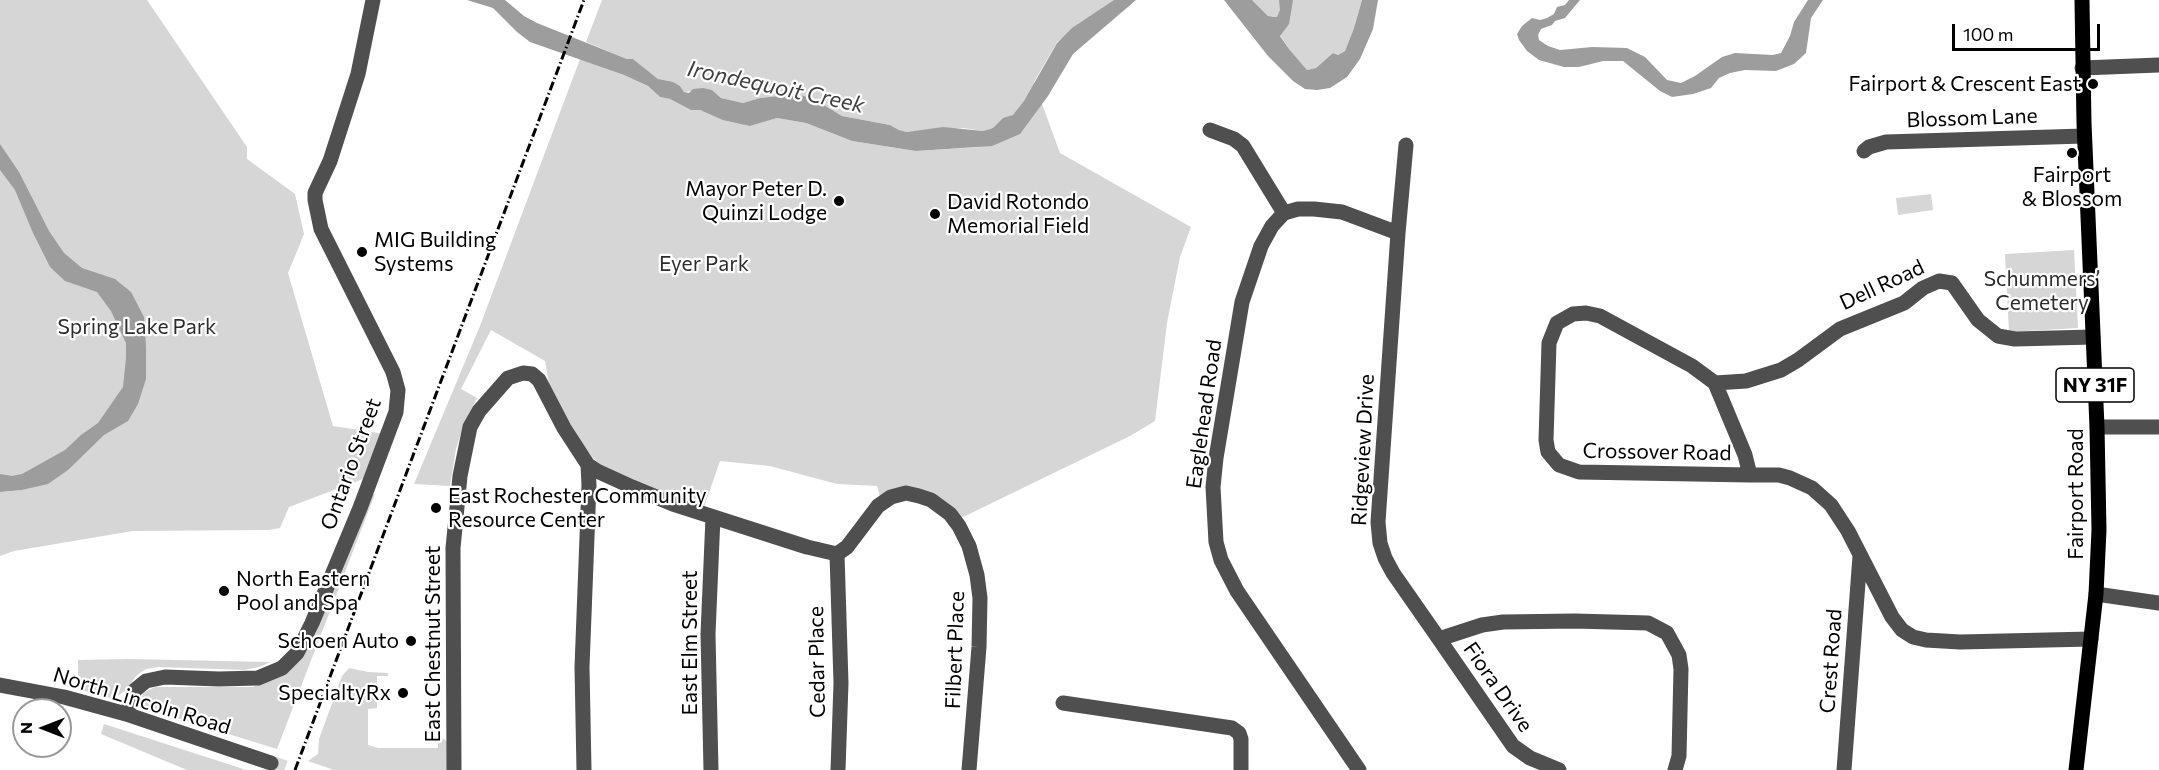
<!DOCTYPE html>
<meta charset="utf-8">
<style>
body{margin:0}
#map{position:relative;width:2159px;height:770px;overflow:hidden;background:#fff;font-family:Commissioner,sans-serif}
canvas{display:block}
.north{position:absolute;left:12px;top:698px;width:60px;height:60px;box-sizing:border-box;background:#fff;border:2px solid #999;border-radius:50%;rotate:270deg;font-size:16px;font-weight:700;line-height:24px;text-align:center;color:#000}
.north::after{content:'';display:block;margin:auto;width:21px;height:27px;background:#000;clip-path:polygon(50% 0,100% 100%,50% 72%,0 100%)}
.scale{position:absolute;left:1952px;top:24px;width:148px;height:27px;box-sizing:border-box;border:3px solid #000;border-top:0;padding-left:8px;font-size:18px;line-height:21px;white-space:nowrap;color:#000;-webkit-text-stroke:4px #fff;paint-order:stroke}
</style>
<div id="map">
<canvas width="2159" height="770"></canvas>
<div class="north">N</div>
<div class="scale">100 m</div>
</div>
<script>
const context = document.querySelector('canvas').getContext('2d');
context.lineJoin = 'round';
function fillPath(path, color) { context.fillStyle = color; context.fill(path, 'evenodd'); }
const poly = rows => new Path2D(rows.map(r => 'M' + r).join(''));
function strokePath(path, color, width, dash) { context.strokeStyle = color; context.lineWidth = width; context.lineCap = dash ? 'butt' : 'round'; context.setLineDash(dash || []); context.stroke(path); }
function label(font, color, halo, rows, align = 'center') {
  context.font = font + ' Commissioner,sans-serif'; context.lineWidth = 4.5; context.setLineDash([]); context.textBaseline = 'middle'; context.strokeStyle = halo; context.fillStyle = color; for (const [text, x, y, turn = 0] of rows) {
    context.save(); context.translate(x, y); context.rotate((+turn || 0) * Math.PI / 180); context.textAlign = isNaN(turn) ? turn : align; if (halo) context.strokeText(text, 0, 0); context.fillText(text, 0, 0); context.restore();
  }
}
fillPath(poly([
 [0,0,147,0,247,147,247,159,295,194,304,234,288,273,333,426,385,434,363,479,289,507,280,528,269,530,133,531,14,551,0,556,0,492,22,490,49,483,0,481],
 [602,0,1114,0,1057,42,1034,82,1060,153,1191,227,1180,257,1167,323,1155,421,1130,436,959,519,942,501,880,496,877,486,837,484,770,466,720,461,703,510,605,469,594,459,570,428,549,384,545,361,491,330,461,389,477,398,465,421,456,449,450,486,414,484,480,326,580,59,624,75,648,86,660,97,670,99,691,110,700,110,750,126,777,118,806,123,852,141,916,151,981,147,992,128,983,131,963,128,907,132,899,130,890,125,842,116,814,99,797,94,760,98,743,103,721,98,712,90,684,92,680,86,658,79,633,59,627,59,586,42],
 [1252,0,1362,0,1354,28,1345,51,1338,55,1333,53,1316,68,1307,70,1289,49,1268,16],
 [1931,194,1933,210,1898,215,1896,198],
 [2074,250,2078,328,2009,332,2005,254],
 [375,494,277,749,144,708,141,703,143,693,155,687,253,687,287,672,370,495],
 [128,659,271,662,259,667,244,670,159,667,146,669,137,675,126,690,116,697,110,698,78,689,78,660],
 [349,668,368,672,388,673,388,676,377,676,377,708,368,709,368,745,378,748,438,748,438,738,444,739,447,742,448,770,334,770,308,761,318,754,319,739,342,676],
 [104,724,237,767,246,770,187,770,101,734]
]), '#d6d6d6');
fillPath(poly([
 [467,0,505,0,524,16,537,23,627,59,633,59,658,79,673,82,680,86,684,92,689,93,693,89,703,88,712,90,721,98,743,103,760,98,797,94,814,99,842,116,890,125,899,130,907,132,943,127,983,131,993,128,1003,118,1013,115,1024,101,1057,43,1072,28,1114,0,1136,0,1073,54,1048,96,1020,134,992,146,916,151,852,141,806,123,777,118,750,126,723,120,700,110,691,110,670,99,660,97,648,86,624,75,530,42,517,32,493,8],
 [1224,0,1252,0,1268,16,1273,17,1277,17,1280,10,1279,0,1293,0,1289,24,1280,36,1289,49,1307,70,1316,68,1333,53,1338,55,1345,51,1354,28,1362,0,1378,0,1373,29,1360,59,1347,77,1330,88,1317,90,1305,89,1293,81,1268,56],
 [1569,0,1580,0,1565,18,1555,21,1552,25,1541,29,1538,35,1539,40,1548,46,1560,50,1592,47,1627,48,1645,57,1667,80,1681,83,1695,76,1722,57,1735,53,1773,55,1781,53,1790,36,1794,22,1808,0,1823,0,1811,18,1806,53,1794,64,1776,71,1745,70,1730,73,1719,78,1711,88,1693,94,1672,97,1660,91,1623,61,1603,61,1579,67,1564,67,1539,60,1527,51,1519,40,1517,34,1522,26,1532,18,1540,20,1547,18,1554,14,1557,7,1565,5],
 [0,144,19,172,49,231,64,253,82,268,115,279,131,292,144,317,146,347,146,379,138,404,128,421,104,435,68,470,48,484,22,490,0,492,0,474,12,476,22,474,65,450,81,435,98,423,123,387,126,358,126,343,111,311,97,292,65,281,50,267,33,233,15,190,0,170]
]), '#9d9d9d');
strokePath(poly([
 [271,763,292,770]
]), '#d9d9d9', 15, [15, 8]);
strokePath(poly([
 [2082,68,2159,65],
 [1210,130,1234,139,1243,146,1284,213],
 [1406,145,1398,233,1378,522,1380,543,1385,558,1393,573,1439,639,1482,625,1503,622,1575,621,1648,623,1667,633,1679,655,1681,669,1679,756,1675,770],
 [1864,151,1869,147,1886,142,2084,136],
 [1284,213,1272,226,1261,246,1242,302,1216,458,1213,487,1216,542,1221,560,1237,591,1359,770],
 [1284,213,1298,209,1314,209,1342,212,1398,233],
 [1715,383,1746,381,1781,370,1798,360,1840,329,1904,303,1923,288,1939,281,1952,283,1978,320,1998,336,2015,339,2093,337],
 [2097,427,2159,427],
 [1750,475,1745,455,1715,383,1692,366,1600,316,1586,313,1573,314,1557,323,1549,343,1546,440,1548,452,1559,465,1579,472,1750,475,1779,475,1790,478,1812,488,1831,505,1848,531,1892,617,1902,630,1913,637,1926,640,1960,642,2091,639],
 [837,554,841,683,838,770],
 [2096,594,2159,603],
 [1439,639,1513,746,1530,758,1559,770],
 [0,685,64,697,126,714,271,763],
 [1063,703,1232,728,1239,733,1241,739,1241,770],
 [126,714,135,690,146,681,165,677,219,679,258,678,282,668,297,653,312,623,360,508,396,412,398,390,393,372,321,229,315,200,315,193,330,161,358,74,373,0],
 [454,770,453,548,460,476,470,427,479,411,508,378,523,373,532,374,539,380,564,428,588,465,597,471,632,487,673,504,807,547,837,554,847,547,878,506,891,497,906,493,919,496,931,500,950,514,959,526,969,546,977,575,980,598,979,647,969,770],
 [584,770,582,667,589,485,588,465],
 [711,770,708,634,713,517],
 [1844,770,1860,556]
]), '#4f4f4f', 15);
strokePath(poly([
 [2076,770,2096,594,2099,530,2097,427,2084,123,2082,0]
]), '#000', 15);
strokePath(poly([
 [295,770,584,0]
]), '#000', 3, [9, 3, 1.5, 3]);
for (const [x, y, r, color] of [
 [2093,84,6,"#000"],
 [2072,153,6,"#000"],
 [839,201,6,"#000"],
 [935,214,6,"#000"],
 [362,252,6,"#000"],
 [436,508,6,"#000"],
 [224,591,6,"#000"],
 [411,641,6,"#000"],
 [403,693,6,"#000"]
]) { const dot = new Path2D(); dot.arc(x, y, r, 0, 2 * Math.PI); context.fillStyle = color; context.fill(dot); strokePath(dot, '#fff', 2); }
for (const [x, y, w] of [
 [2095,385,78]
]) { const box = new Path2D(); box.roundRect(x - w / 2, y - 17, w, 34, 4.5); context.fillStyle = '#fff'; context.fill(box); strokePath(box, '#000', 1.5); }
label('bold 20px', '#000', null, [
 ["NY 31F",2095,385]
]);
label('21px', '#000', '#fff', [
 ["Fairport & Crescent East",2081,84],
 ["Fairport",2072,175,"center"],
 ["& Blossom",2072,199,"center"],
 ["Mayor Peter D.",827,189],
 ["Quinzi Lodge",827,213],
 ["David Rotondo",947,202,"left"],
 ["Memorial Field",947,226,"left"],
 ["MIG Building",374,240,"left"],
 ["Systems",374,264,"left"],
 ["East Rochester Community",448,496,"left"],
 ["Resource Center",448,520,"left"],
 ["North Eastern",236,579,"left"],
 ["Pool and Spa",236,603,"left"],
 ["Schoen Auto",399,641],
 ["SpecialtyRx",391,693]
], 'right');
label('21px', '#000', '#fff', [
 ["Blossom Lane",1972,118,-2],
 ["Dell Road",1882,285,-25],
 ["Eaglehead Road",1204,414,-82],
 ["Ridgeview Drive",1363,450,-87],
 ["Crossover Road",1657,452,1],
 ["Ontario Street",351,464,-70],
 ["Fairport Road",2076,494,-90],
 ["East Elm Street",690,643,-90],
 ["East Chestnut Street",433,644,-90],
 ["Filbert Place",955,650,-88],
 ["Crest Road",1831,661,-86],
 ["Cedar Place",817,662,-91],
 ["Fiora Drive",1498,687,55],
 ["North Lincoln Road",142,701,17]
]);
label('21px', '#2d2d2d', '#fff', [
 ["Eyer Park",704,264],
 ["Schummers’",2042,279],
 ["Cemetery",2042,303],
 ["Spring Lake Park",137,327]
]);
label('italic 22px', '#3e3e3e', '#fff', [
 ["Irondequoit Creek",776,87,12]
]);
</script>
